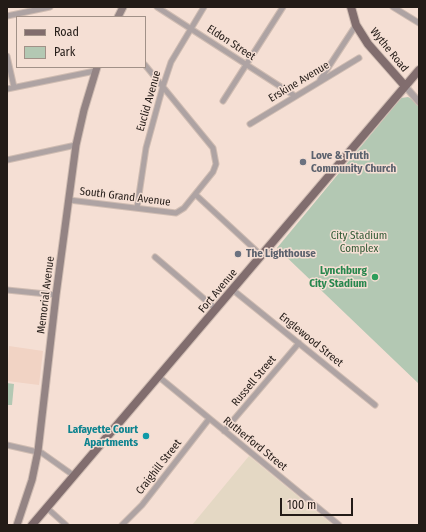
<!DOCTYPE html>
<style>
body{margin:0}
#map{position:relative;width:426px;height:532px;overflow:hidden;background:#f5dfd4;font-family:"Fira Sans Condensed",sans-serif}
canvas{display:block}
.frame{position:absolute;inset:0;border:8px solid #231b17;pointer-events:none}
.legend{position:absolute;left:16px;top:16px;width:130px;height:52px;box-sizing:border-box;background:#f5dfd4;border:1px solid #a19188;margin:0;padding:5px 7px;list-style:none;font-size:12px;color:#231b17}
.legend li{display:flex;align-items:center;gap:8px;height:20px}
.legend b{width:20px;border:1px solid #a19188}
.scale{position:absolute;left:280px;top:498px;width:73px;height:18px;box-sizing:border-box;border:2px solid #231b17;border-top:0;padding-left:5px;font-size:12px;line-height:14px;white-space:nowrap;color:#231b17;-webkit-text-stroke:3px #f5dfd4;paint-order:stroke}
</style>
<div id="map">
<canvas width="426" height="532"></canvas>
<div class="frame"></div>
<ul class="legend">
<li><b style="height:5px;background:#816d6e"></b>Road</li>
<li><b style="height:11px;background:#b3c8b3"></b>Park</li>
</ul>
<div class="scale">100 m</div>
</div>
<script>
const context = document.querySelector('canvas').getContext('2d');
context.lineJoin = 'round';
function fillPath(path, color) { context.fillStyle = color; context.fill(path, 'evenodd'); }
const poly = rows => new Path2D(rows.map(r => 'M' + r).join(''));
function strokePath(path, color, width, dash) { context.strokeStyle = color; context.lineWidth = width; context.lineCap = dash ? 'butt' : 'round'; context.setLineDash(dash || []); context.stroke(path); }
function label(font, color, halo, rows, align = 'center') {
  context.font = font + ' "Fira Sans Condensed",sans-serif'; context.lineWidth = 3; context.setLineDash([]); context.textBaseline = 'middle'; context.strokeStyle = halo; context.fillStyle = color; for (const [text, x, y, turn = 0] of rows) {
    context.save(); context.translate(x, y); context.rotate((+turn || 0) * Math.PI / 180); context.textAlign = isNaN(turn) ? turn : align; if (halo) context.strokeText(text, 0, 0); context.fillText(text, 0, 0); context.restore();
  }
}
fillPath(poly([
 [9,346,43,351,39,385,7,381]
]), '#f1d3c4');
fillPath(poly([
 [249,456,333,525,192,525]
]), '#e4d8c4');
fillPath(poly([
 [408,97,414,100,419,106,419,384,277,248,401,98],
 [7,383,14,384,12,405,7,405]
]), '#b3c8b3');
const minor = poly([
 [157,7,295,96],
 [393,7,419,23],
 [7,16,50,7],
 [7,56,14,87],
 [320,80,356,25],
 [7,89,95,71],
 [223,101,283,7],
 [250,124,359,58],
 [7,160,76,145],
 [196,195,262,256],
 [69,200,176,213,184,208,213,172,216,164,213,148,145,65],
 [137,208,146,148,163,86,171,62,204,7],
 [155,257,216,309],
 [7,290,56,295],
 [233,290,375,405],
 [159,377,339,525],
 [224,431,299,343],
 [7,445,42,453,73,475],
 [47,508,66,525],
 [122,525,142,505,209,419]
]);
const tertiary = poly([
 [405,86,419,102]
]);
const secondary = poly([
 [118,17,123,7],
 [17,525,32,480,38,451,56,295,76,145,84,110,97,67]
]);
const primary = poly([
 [351,7,356,25,368,44,405,86],
 [32,525,419,70]
]);
strokePath(minor, '#cfbcb2', 7);
strokePath(tertiary, '#cfbcb2', 8);
strokePath(secondary, '#cfbcb2', 9);
strokePath(primary, '#cfbcb2', 10);
strokePath(minor, '#aea3a3', 5);
strokePath(tertiary, '#aea3a3', 6);
strokePath(secondary, '#948484', 7);
strokePath(primary, '#816d6e', 8);
for (const [x, y, r, color] of [
 [303,162,4,"#6b7280"],
 [238,254,4,"#6b7280"],
 [375,277,4,"#2e9e5b"],
 [146,436,4,"#0f9aa8"]
]) { const dot = new Path2D(); dot.arc(x, y, r, 0, 2 * Math.PI); context.fillStyle = color; context.fill(dot); strokePath(dot, '#f5dfd4', 1.5); }
label('11px', '#231b17', '#f5dfd4', [
 ["Eldon Street",231,43,33],
 ["Wythe Road",389,50,51],
 ["Erskine Avenue",299,82,-31],
 ["Euclid Avenue",149,101,-74],
 ["South Grand Avenue",125,197,7],
 ["Fort Avenue",218,291,-50],
 ["Memorial Avenue",46,295,-83],
 ["Englewood Street",311,340,39],
 ["Russell Street",254,381,-50],
 ["Rutherford Street",255,444,39],
 ["Craighill Street",159,467,-52]
]);
label('bold 11px', '#5b616d', '#f5dfd4', [
 ["Love & Truth",311,156],
 ["Community Church",311,169],
 ["The Lighthouse",246,254]
], 'left');
label('11px', '#315a35', '#f5dfd4', [
 ["City Stadium",359,236],
 ["Complex",359,249]
]);
label('bold 11px', '#27864d', '#f5dfd4', [
 ["Lynchburg",367,271],
 ["City Stadium",367,284]
], 'right');
label('bold 11px', '#0d838f', '#f5dfd4', [
 ["Lafayette Court",138,430],
 ["Apartments",138,443]
], 'right');
</script>
